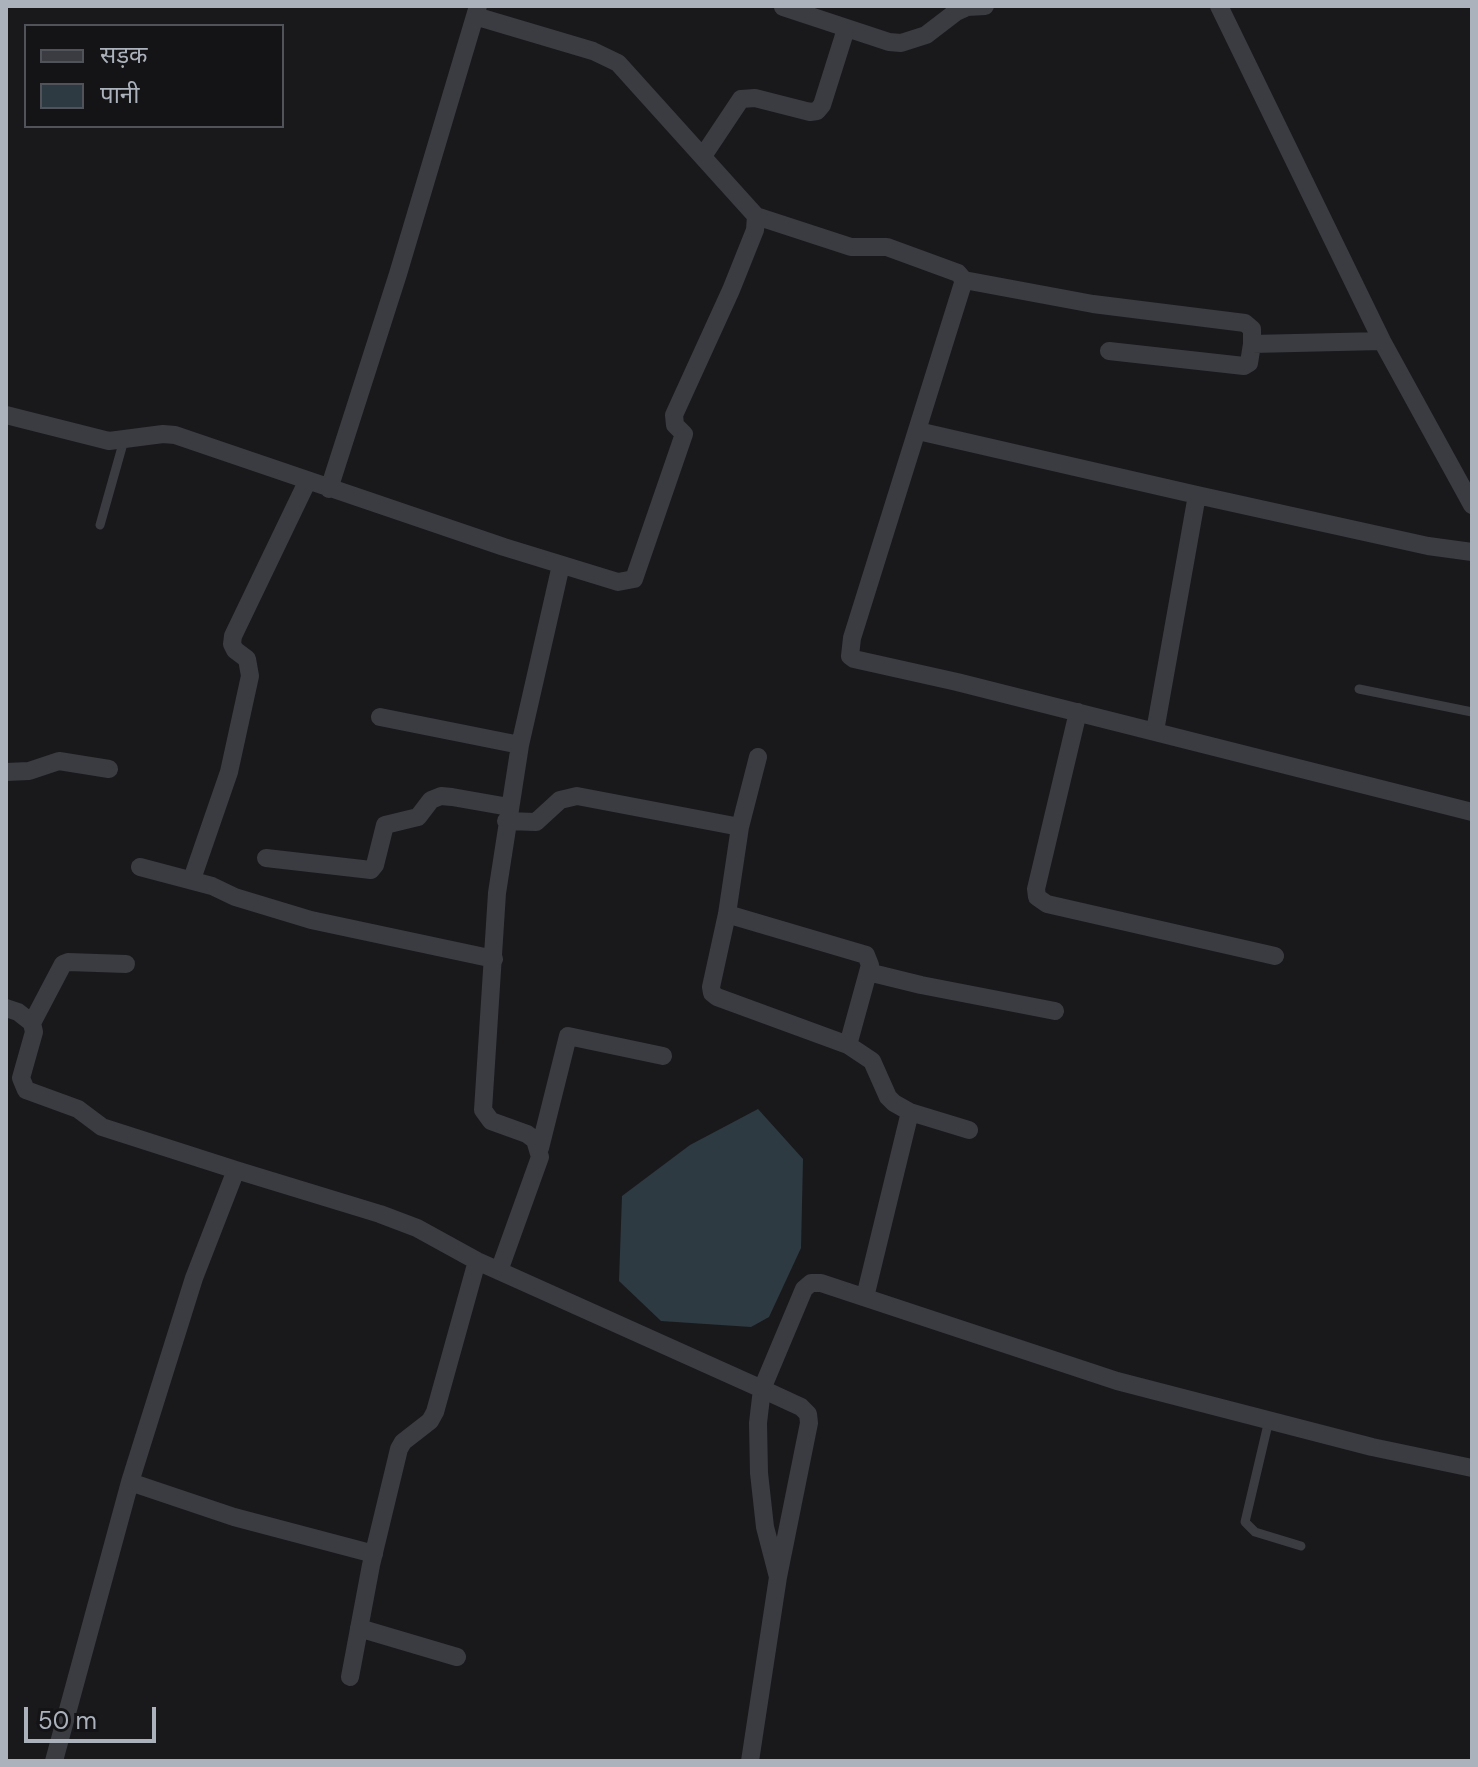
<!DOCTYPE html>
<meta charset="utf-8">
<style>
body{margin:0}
#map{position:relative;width:1478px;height:1767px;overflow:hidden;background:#19191c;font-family:"DM Sans","Noto Sans Devanagari",sans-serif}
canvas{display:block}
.frame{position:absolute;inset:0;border:8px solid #abb2bc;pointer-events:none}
.legend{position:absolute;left:24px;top:24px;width:260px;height:104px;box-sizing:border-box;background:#141417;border:2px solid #505359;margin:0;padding:10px 14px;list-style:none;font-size:24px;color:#abb2bc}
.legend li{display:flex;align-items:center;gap:16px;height:40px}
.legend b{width:40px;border:2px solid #505359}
.scale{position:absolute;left:24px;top:1707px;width:132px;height:36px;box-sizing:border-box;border:4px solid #abb2bc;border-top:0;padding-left:10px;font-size:24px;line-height:28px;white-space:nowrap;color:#abb2bc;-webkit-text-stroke:6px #141417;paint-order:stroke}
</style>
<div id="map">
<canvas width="1478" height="1767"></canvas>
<div class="frame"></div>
<ul class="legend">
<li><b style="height:10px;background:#3a3c41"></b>सड़क</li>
<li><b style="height:22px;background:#2e3a41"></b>पानी</li>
</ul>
<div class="scale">50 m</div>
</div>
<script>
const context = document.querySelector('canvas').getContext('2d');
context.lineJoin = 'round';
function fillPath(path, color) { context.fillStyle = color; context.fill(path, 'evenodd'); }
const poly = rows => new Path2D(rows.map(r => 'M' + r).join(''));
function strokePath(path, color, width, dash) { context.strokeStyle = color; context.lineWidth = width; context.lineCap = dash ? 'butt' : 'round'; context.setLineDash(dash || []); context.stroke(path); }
fillPath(poly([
 [758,1109,803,1159,801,1248,769,1317,751,1327,661,1321,619,1281,622,1196,690,1145]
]), '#2e3a41');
strokePath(poly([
 [100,525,124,440],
 [1359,689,1472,712],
 [1269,1420,1245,1522,1255,1532,1301,1546]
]), '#3a3c41', 9);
strokePath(poly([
 [1219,6,1382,341,1472,505],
 [783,7,889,42,901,43,926,35,956,12,967,7,985,6],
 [703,156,741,99,755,98,810,112,817,111,822,105,846,29],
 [756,216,851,247,887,247,958,273,964,280,1093,304,1245,323,1252,329,1252,344,1382,341],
 [964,280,852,638,850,656,854,659,957,682,1472,812],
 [1109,351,1244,366,1249,363,1252,344],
 [6,415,109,441,163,434,175,435,504,547,618,582,634,579,684,434,675,425,674,415,731,290,755,230,756,216,618,63,593,51,475,16],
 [918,431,1197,495,1428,546,1472,552],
 [329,489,398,274,478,6],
 [1078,712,1036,889,1037,897,1047,904,1275,956],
 [380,717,520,745],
 [1155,731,1197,495],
 [758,757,740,827,727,914,711,987,712,993,717,997,848,1045,872,1061,888,1097,894,1103,910,1112,969,1130],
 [6,772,29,771,59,761,109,769],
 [506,821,536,822,560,800,577,796,740,827],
 [266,858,371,870,375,865,385,825,418,817,431,800,441,796,452,797,509,807],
 [140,867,212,886,235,897,311,920,494,959],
 [192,879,229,772,250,676,247,659,235,650,232,644,233,636,307,482],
 [727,914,866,955,870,965,848,1045],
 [868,972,921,985,1055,1011],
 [6,1008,18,1012,32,1023,34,1032,21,1078,26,1090,78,1109,102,1127,236,1170],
 [32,1023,63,964,68,962,126,964],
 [540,1148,568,1036,663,1056],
 [499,1271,540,1157,535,1140,527,1134,491,1121,483,1110,497,893,520,745,561,565],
 [865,1297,910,1112],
 [130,1482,234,1517,374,1554],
 [359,1628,457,1657],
 [350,1677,371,1565,399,1449,403,1442,430,1421,435,1412,477,1261],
 [54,1761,130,1482,194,1278,236,1170,380,1214,417,1228,477,1261,762,1389,804,1289,811,1283,821,1283,1117,1381,1372,1447,1472,1468],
 [750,1761,778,1577,809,1423,808,1414,801,1407,762,1389,758,1423,759,1473,765,1527,778,1577]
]), '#3a3c41', 18);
</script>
